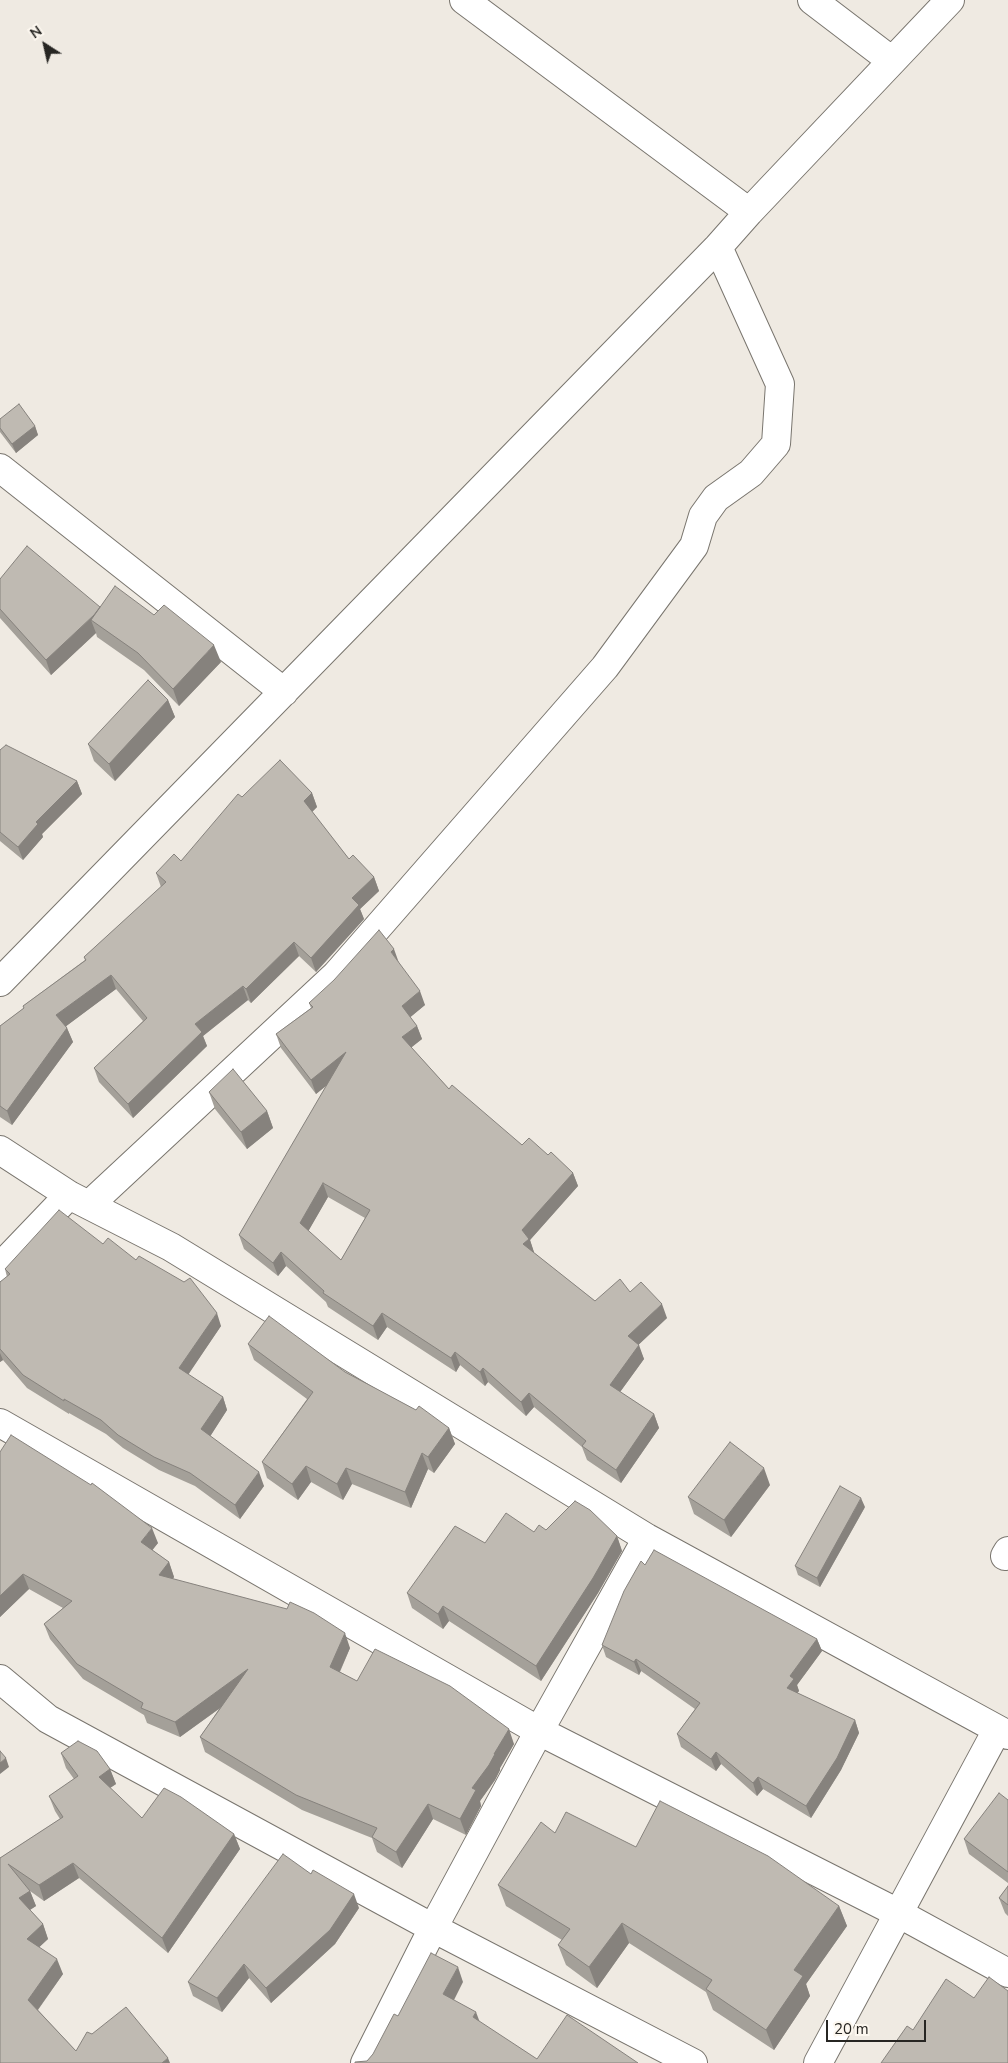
<!DOCTYPE html>
<style>
body{margin:0}
#map{position:relative;width:1008px;height:2063px;overflow:hidden;background:#efeae2;font-family:"Nunito Sans",sans-serif}
canvas{display:block}
.north{position:absolute;left:20px;top:20px;width:50px;height:50px;-webkit-text-stroke:4px #fcf7ef;paint-order:stroke;rotate:325deg;font-size:14px;font-weight:700;line-height:20px;text-align:center;color:#272623}
.north::after{content:'';display:block;margin:auto;width:18px;height:22px;background:#272623;clip-path:polygon(50% 0,100% 100%,50% 72%,0 100%)}
.scale{position:absolute;left:826px;top:2020px;width:100px;height:22px;box-sizing:border-box;border:2px solid #272623;border-top:0;padding-left:6px;font-size:15px;line-height:18px;white-space:nowrap;color:#272623;-webkit-text-stroke:4px #fcf7ef;paint-order:stroke}
</style>
<div id="map">
<canvas width="1008" height="2063"></canvas>
<div class="north">N</div>
<div class="scale">20 m</div>
</div>
<script>
const context = document.querySelector('canvas').getContext('2d');
context.lineJoin = 'round';
const poly = rows => new Path2D(rows.map(r => 'M' + r).join(''));
function strokePath(path, color, width, dash) { context.strokeStyle = color; context.lineWidth = width; context.lineCap = dash ? 'butt' : 'round'; context.setLineDash(dash || []); context.stroke(path); }
function fillPath(path, color) { context.fillStyle = color; context.fill(path, 'evenodd'); }
const minor = poly([
 [464,0,749,212],
 [812,0,892,61],
 [0,468,284,692],
 [0,982,718,247,749,212,950,0],
 [0,1150,69,1195,171,1247,647,1538,1008,1735],
 [89,1205,336,975,605,667,694,546,703,516,716,498,751,473,776,444,780,384,718,247],
 [0,1267,69,1195],
 [0,1423,539,1731,898,1913,1008,1973],
 [1005,1556,1008,1551],
 [0,1679,48,1719,433,1928,693,2063],
 [365,2063,433,1928,539,1731,647,1538],
 [818,2063,997,1730]
]);
strokePath(minor, '#79756e', 30);
strokePath(minor, '#fff', 28);
fillPath(poly([
 [0,419,35,426,38,435,16,453,0,432],
 [0,579,100,607,221,662,179,706,144,670,97,637,96,633,51,675,0,618],
 [168,700,175,717,115,781,94,761,88,744],
 [0,750,77,781,82,794,42,834,43,837,23,860,0,841],
 [312,793,317,807,312,812,349,859,374,877,379,891,360,909,364,919,316,972,299,956,251,1003,248,1000,203,1036,207,1046,133,1118,99,1082,94,1068,143,1021,116,989,66,1026,73,1042,12,1125,0,1117,0,1026,24,1008,23,1006,85,960,84,957,161,887,156,873,181,861,242,797],
 [399,963,425,1005,410,1017,417,1026,422,1039,411,1047,449,1089,522,1145,548,1155,573,1173,578,1186,530,1240,534,1253,595,1301,630,1292,667,1318,638,1345,644,1359,620,1392,654,1414,659,1428,621,1483,587,1460,582,1447,534,1407,526,1416,488,1382,485,1386,460,1365,456,1372,387,1327,378,1340,328,1307,326,1302,286,1266,278,1276,244,1249,239,1235,327,1085,316,1094,281,1048,276,1034,311,1008,309,1003],
 [328,1197,365,1218,341,1260,308,1231],
 [209,1092,267,1111,273,1128,247,1149,215,1109],
 [103,1244,136,1260,221,1326,188,1374,223,1397,227,1410,210,1436,264,1486,240,1519,195,1486,159,1470,123,1448,106,1434,69,1413,69,1414,27,1388,3,1360,0,1362,0,1282,7,1277,5,1269],
 [248,1344,345,1372,449,1428,455,1444,434,1473,428,1469,411,1508,352,1484,343,1500,311,1482,298,1500,267,1478,262,1462,307,1399,254,1360],
 [0,1452,158,1543,152,1550,169,1562,174,1577,173,1579,350,1648,340,1672,357,1681,514,1744,500,1768,500,1770,495,1780,480,1801,481,1806,466,1835,433,1819,402,1868,377,1852,372,1838,302,1810,205,1752,200,1737,219,1709,180,1737,147,1723,144,1715,83,1679,50,1639,44,1624,63,1608,29,1589,0,1617],
 [770,1485,731,1537,694,1514,688,1497],
 [865,1507,820,1587,798,1575,795,1566],
 [546,1530,617,1536,622,1551,598,1593,541,1681,449,1621,443,1629,412,1608,407,1593,485,1543,534,1532],
 [645,1565,817,1639,822,1651,797,1685,799,1691,797,1693,855,1720,859,1733,841,1770,811,1818,763,1789,757,1796,721,1764,716,1771,681,1747,677,1734,695,1709,641,1671,639,1675,606,1657,602,1645],
 [61,1753,110,1769,116,1784,110,1788,142,1818,234,1834,240,1849,168,1953,79,1878,44,1901,30,1891,36,1906,30,1910,43,1924,48,1939,39,1947,63,1974,38,2010,76,2051,92,2034,170,2063,0,2063,0,1858,60,1819,55,1811,49,1796,74,1779,66,1768],
 [1008,1800,1008,1883,969,1854,964,1839],
 [555,1833,636,1847,839,1906,847,1926,806,1984,810,1996,774,2050,713,2010,706,1992,629,1943,597,1988,566,1965,558,1945,562,1940,506,1906,498,1885],
 [1008,1886,1008,1916,1005,1913,999,1898],
 [359,1908,335,1944,271,2003,249,1978,222,2012,193,1996,188,1982]
]), '#a4a099');
fillPath(poly([
 [35,426,38,435,16,453,12,444],
 [101,609,91,620,96,633,51,675,46,660],
 [214,645,221,662,179,706,173,689],
 [168,700,175,717,115,781,109,764],
 [77,781,82,794,42,834,43,837,23,860,18,847,36,822],
 [312,793,317,807,309,815,304,801],
 [374,877,379,891,360,909,364,919,316,972,311,958,352,898],
 [294,942,299,956,251,1003,246,989],
 [394,949,399,963,391,952],
 [111,975,116,989,61,1030,56,1015],
 [243,986,248,1000,203,1036,207,1046,133,1118,128,1104,195,1024],
 [420,991,425,1005,407,1020,402,1006],
 [417,1026,422,1039,407,1051,402,1037],
 [67,1028,73,1042,12,1125,7,1111],
 [346,1052,351,1066,316,1094,311,1080],
 [267,1111,273,1128,247,1149,241,1132],
 [573,1173,578,1186,530,1240,534,1252,528,1258,523,1244,522,1230],
 [323,1183,328,1197,305,1237,300,1223],
 [281,1252,286,1266,278,1276,273,1263],
 [662,1304,667,1318,633,1350,628,1336],
 [217,1313,221,1326,184,1381,179,1368],
 [382,1313,387,1327,378,1340,373,1326],
 [639,1345,644,1359,615,1399,610,1385],
 [455,1352,460,1365,456,1372,451,1358],
 [0,1353,3,1360,0,1362],
 [483,1368,488,1382,485,1386,480,1372],
 [529,1393,534,1407,526,1416,521,1402],
 [223,1397,227,1410,206,1443,201,1429],
 [654,1414,659,1428,621,1483,616,1470],
 [449,1428,455,1444,434,1473,428,1457],
 [422,1453,428,1469,411,1508,405,1492],
 [306,1466,311,1482,298,1500,292,1484],
 [346,1468,352,1484,343,1500,337,1484],
 [764,1468,770,1485,731,1537,724,1520],
 [259,1472,264,1486,240,1519,235,1505],
 [861,1498,865,1507,820,1587,817,1578],
 [152,1528,158,1543,147,1557,141,1542],
 [617,1536,622,1551,598,1593,541,1681,536,1666],
 [169,1562,174,1577,164,1590,159,1575],
 [23,1574,29,1589,0,1617,0,1596],
 [443,1606,449,1621,443,1629,438,1614],
 [345,1633,350,1648,335,1682,330,1667],
 [817,1639,822,1651,797,1685,799,1691,791,1701,787,1688,790,1676],
 [636,1659,641,1671,639,1675,634,1662],
 [248,1669,253,1684,180,1737,175,1722],
 [855,1720,859,1733,841,1770,811,1818,806,1806],
 [509,1729,514,1744,500,1768,500,1770,495,1780,480,1801,481,1806,466,1835,460,1819,472,1788],
 [716,1752,721,1764,716,1771,711,1759],
 [6,1758,9,1767,0,1774,0,1763],
 [110,1769,116,1784,104,1792,99,1777],
 [758,1777,763,1789,757,1796,753,1783],
 [428,1804,433,1819,402,1868,396,1852],
 [234,1834,240,1849,168,1953,162,1938],
 [73,1863,79,1878,44,1901,39,1885],
 [30,1891,36,1906,25,1913,19,1898],
 [354,1894,359,1908,335,1944,271,2003,266,1988],
 [839,1906,847,1926,806,1984,810,1996,774,2050,766,2030,794,1970],
 [622,1923,629,1943,597,1988,589,1967],
 [43,1924,48,1939,32,1954,27,1939],
 [57,1959,63,1974,34,2015,28,2000],
 [244,1964,249,1978,222,2012,217,1998],
 [458,1967,463,1982,449,2010,443,1994],
 [476,2012,482,2028,473,2017],
 [168,2058,170,2063,162,2063]
]), '#86827d');
const building = poly([
 [19,404,35,426,12,444,0,428,0,419,19,404],
 [27,546,100,607,94,615,46,660,0,609,0,579,27,546],
 [115,586,154,615,164,605,214,645,173,689,138,653,91,620,115,586],
 [148,680,168,700,109,764,88,744,148,680],
 [6,745,77,781,36,822,38,824,18,847,0,832,0,750,6,745],
 [280,760,312,793,304,801,349,859,353,855,374,877,352,898,359,905,311,958,294,942,246,989,243,986,195,1024,202,1032,128,1104,94,1068,147,1018,111,975,56,1015,67,1028,7,1111,0,1106,0,1026,24,1008,23,1006,86,960,84,957,166,882,156,873,174,854,181,861,238,794,242,797,280,760],
 [379,930,394,949,391,952,420,991,402,1006,417,1026,402,1037,449,1089,452,1085,522,1145,529,1138,548,1155,551,1152,573,1173,522,1230,529,1239,523,1244,595,1301,620,1279,630,1292,641,1282,662,1304,628,1336,639,1345,610,1385,654,1414,616,1470,582,1446,586,1441,529,1393,521,1402,483,1368,480,1372,455,1352,451,1358,382,1313,373,1326,323,1293,324,1291,281,1252,273,1263,239,1235,346,1052,311,1080,276,1034,313,1007,309,1003,334,980,379,930],
 [323,1183,370,1210,341,1260,300,1223,323,1183],
 [233,1069,267,1111,241,1132,209,1092,233,1069],
 [59,1210,103,1244,108,1238,136,1260,139,1256,184,1282,190,1278,217,1313,179,1368,223,1397,201,1429,259,1472,235,1505,190,1473,154,1457,118,1435,101,1420,64,1399,64,1401,23,1375,0,1349,0,1282,10,1274,5,1269,59,1210],
 [269,1316,345,1372,416,1410,419,1406,449,1428,428,1457,422,1453,405,1492,346,1468,337,1484,306,1466,292,1484,262,1462,313,1392,248,1344,269,1316],
 [11,1435,91,1485,92,1483,152,1528,141,1542,169,1562,159,1575,287,1609,290,1602,314,1613,345,1633,330,1667,357,1681,375,1649,450,1686,509,1729,494,1754,495,1754,489,1765,472,1788,476,1790,460,1819,428,1804,396,1852,372,1837,377,1828,296,1795,200,1737,248,1669,175,1722,141,1708,143,1703,77,1664,44,1624,72,1601,23,1574,0,1596,0,1452,11,1435],
 [730,1442,764,1468,724,1520,688,1497,730,1442],
 [840,1486,861,1498,817,1578,795,1566,840,1486],
 [575,1501,590,1510,617,1536,593,1578,536,1666,443,1606,438,1614,407,1593,455,1526,485,1543,506,1513,534,1532,539,1525,546,1530,575,1501],
 [654,1550,817,1639,790,1676,794,1679,787,1688,855,1720,837,1758,806,1806,758,1777,753,1783,716,1752,711,1759,677,1734,700,1703,636,1659,634,1662,602,1645,624,1591,641,1561,645,1565,654,1550],
 [78,1741,97,1751,110,1769,99,1777,142,1818,164,1788,181,1797,234,1834,162,1938,73,1863,39,1885,8,1864,30,1891,19,1898,43,1924,27,1939,57,1959,28,2000,76,2051,87,2032,92,2034,126,2007,168,2058,162,2063,0,2063,0,1858,63,1817,49,1796,78,1776,61,1753,78,1741],
 [0,1751,6,1758,0,1763,0,1751],
 [999,1793,1008,1800,1008,1872,964,1839,999,1793],
 [660,1801,768,1856,839,1906,794,1970,803,1976,766,2030,706,1989,712,1980,622,1923,589,1967,558,1945,570,1929,498,1885,541,1822,555,1833,566,1812,636,1847,660,1801],
 [283,1854,311,1874,313,1870,354,1894,330,1930,266,1988,244,1964,217,1998,188,1982,283,1854],
 [1008,1886,1008,1905,999,1898,1008,1886],
 [431,1953,458,1967,443,1994,476,2012,473,2017,537,2059,567,2015,638,2063,355,2063,355,2062,367,2061,373,2054,394,2014,398,2016,431,1953],
 [989,1977,1008,1991,1008,2063,881,2063,907,2026,913,2030,946,1979,974,1998,989,1977]
]);
fillPath(building, '#bfbab2');
strokePath(building, '#86827d', 1);
</script>
